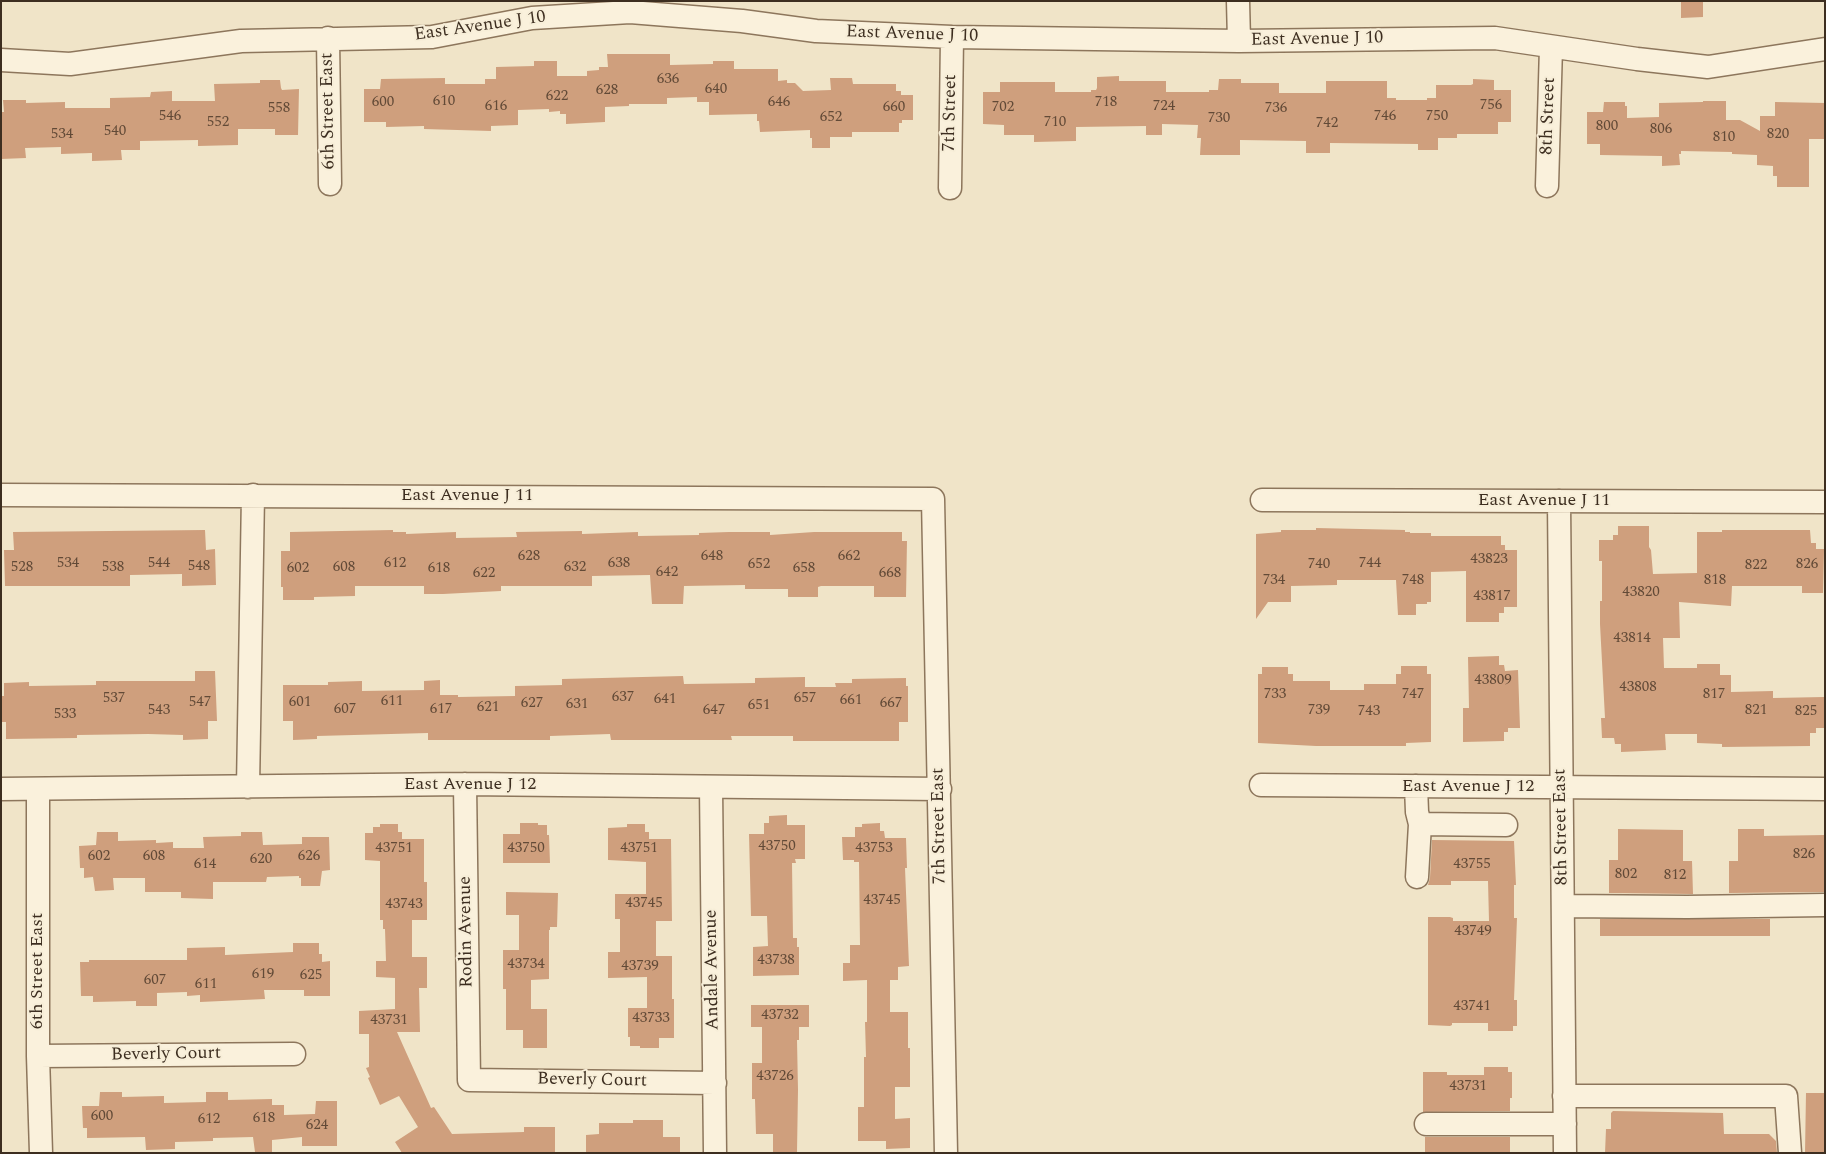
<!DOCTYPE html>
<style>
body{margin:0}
#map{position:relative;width:1826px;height:1154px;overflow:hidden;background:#f0e4c8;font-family:Spectral,serif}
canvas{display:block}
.frame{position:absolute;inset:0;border:2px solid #3d2e20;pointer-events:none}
</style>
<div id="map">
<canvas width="1826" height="1154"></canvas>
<div class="frame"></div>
</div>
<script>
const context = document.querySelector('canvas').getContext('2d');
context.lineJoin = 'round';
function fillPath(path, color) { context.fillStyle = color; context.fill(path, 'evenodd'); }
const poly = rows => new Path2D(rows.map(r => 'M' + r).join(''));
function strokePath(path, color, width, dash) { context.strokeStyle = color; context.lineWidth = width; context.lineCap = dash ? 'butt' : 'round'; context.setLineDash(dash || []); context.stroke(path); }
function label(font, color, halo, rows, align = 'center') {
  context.font = font + ' Spectral,serif'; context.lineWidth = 4; context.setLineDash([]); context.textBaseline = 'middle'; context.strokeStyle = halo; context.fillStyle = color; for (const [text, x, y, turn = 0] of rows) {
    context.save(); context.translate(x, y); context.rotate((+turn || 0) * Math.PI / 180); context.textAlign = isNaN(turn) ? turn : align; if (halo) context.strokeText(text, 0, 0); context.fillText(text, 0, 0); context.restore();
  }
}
fillPath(poly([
 [1681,1,1703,1,1703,17,1681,18],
 [607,54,670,54,670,65,713,64,713,61,734,61,734,69,778,69,778,81,787,80,787,83,795,83,803,91,831,90,830,78,852,78,853,84,896,84,896,91,901,91,901,95,913,95,913,120,902,120,902,123,899,123,899,132,852,132,852,137,830,137,830,148,812,148,812,138,810,138,810,130,760,132,759,121,757,121,757,114,709,115,709,102,697,102,697,97,667,98,667,104,629,104,629,106,605,107,605,122,566,124,566,114,560,114,560,111,549,112,549,109,518,110,518,125,491,126,491,131,424,129,424,126,386,127,386,122,364,122,364,89,380,89,381,79,445,78,445,84,485,84,485,79,496,79,496,67,534,66,534,61,557,61,557,76,587,76,587,71,599,70,599,67,608,67],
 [1119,76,1119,81,1166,81,1166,92,1209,92,1209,90,1218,90,1219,79,1241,79,1241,83,1279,83,1279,93,1326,93,1326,81,1387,81,1387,98,1396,98,1396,100,1427,100,1427,98,1436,98,1436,85,1471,85,1473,84,1473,79,1494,80,1494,90,1511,90,1511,122,1498,122,1498,134,1457,134,1457,138,1438,138,1438,150,1418,150,1418,144,1330,143,1330,153,1306,153,1306,141,1240,140,1240,155,1200,155,1201,138,1197,138,1198,125,1162,124,1162,135,1146,135,1146,126,1076,127,1076,141,1034,142,1034,135,1004,135,1004,125,983,124,983,92,1000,92,1000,82,1055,82,1055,92,1091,92,1091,90,1096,90,1097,88,1097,77],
 [260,80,280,80,281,88,282,90,299,89,298,135,275,135,275,129,238,129,238,145,198,146,198,140,140,141,140,150,121,150,122,160,92,161,92,153,61,154,61,147,25,148,26,158,1,159,1,112,4,112,3,100,26,100,26,103,65,102,65,108,110,108,110,98,150,97,151,92,172,91,172,101,215,101,214,84,260,83],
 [1703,101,1726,101,1726,120,1740,120,1760,131,1760,116,1775,116,1775,102,1825,103,1825,139,1809,139,1809,187,1777,187,1777,176,1773,176,1773,166,1757,165,1757,155,1732,154,1732,152,1681,151,1681,154,1679,154,1680,165,1662,166,1662,156,1600,155,1600,144,1587,144,1587,112,1603,112,1604,102,1625,102,1625,106,1627,106,1627,118,1659,117,1659,103,1703,102],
 [1618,526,1649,526,1649,547,1651,550,1653,574,1697,573,1697,532,1722,532,1722,530,1810,530,1811,543,1816,543,1816,549,1824,549,1823,593,1802,593,1802,586,1732,586,1731,606,1679,602,1680,638,1663,638,1664,668,1697,668,1697,664,1720,664,1720,675,1731,675,1731,692,1773,691,1773,698,1824,697,1824,728,1816,728,1816,733,1810,733,1810,746,1722,747,1722,744,1697,743,1697,734,1665,734,1666,750,1621,752,1621,744,1615,744,1614,738,1602,738,1601,718,1605,718,1600,624,1600,601,1602,601,1602,561,1599,561,1599,540,1613,540,1613,535,1618,535],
 [1316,528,1405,530,1405,532,1410,532,1410,533,1431,533,1431,536,1501,536,1501,545,1505,545,1505,550,1517,550,1517,607,1504,607,1504,613,1499,613,1499,622,1466,622,1466,571,1431,572,1431,602,1427,602,1427,604,1416,604,1416,615,1398,615,1396,580,1337,580,1337,585,1291,586,1291,602,1268,602,1256,619,1256,534,1281,532,1281,530,1316,530],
 [205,530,206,550,215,549,216,585,182,586,182,574,130,575,130,586,5,586,4,550,14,550,13,532],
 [393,530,393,532,406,532,406,534,456,532,456,538,517,537,516,532,582,531,582,534,638,532,638,536,699,535,699,533,729,532,770,532,770,535,814,532,902,532,902,541,907,541,906,597,874,597,874,586,821,586,818,587,818,597,788,597,788,589,745,589,745,585,684,586,683,604,652,604,650,575,592,576,592,586,501,586,501,591,443,594,424,594,424,586,355,586,355,596,314,597,314,600,283,600,283,587,281,587,281,551,290,551,290,532],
 [1499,656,1499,665,1504,665,1505,671,1518,670,1520,728,1508,728,1508,732,1504,732,1504,741,1463,742,1463,708,1469,708,1468,657],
 [1401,666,1427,666,1427,674,1431,674,1431,742,1406,743,1406,746,1316,746,1258,743,1258,674,1262,674,1262,667,1288,667,1288,674,1293,674,1293,681,1330,681,1330,690,1364,690,1364,684,1396,684,1396,674,1401,674],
 [195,671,215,671,217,721,208,721,208,739,183,740,183,735,148,734,77,735,77,738,6,739,6,722,2,722,1,696,4,696,4,683,29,682,29,686,96,685,96,681,195,681],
 [683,676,684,684,755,683,755,678,805,677,805,687,836,687,835,683,852,683,852,679,906,678,906,686,908,686,908,722,899,722,899,741,793,741,793,736,731,736,732,740,611,740,610,734,550,736,550,740,428,740,428,733,317,736,317,739,293,740,293,721,283,721,283,685,328,685,328,682,362,681,362,691,424,690,424,681,440,680,440,695,458,695,458,697,515,696,515,686,562,685,562,679],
 [787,815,787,825,805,825,805,859,795,859,796,863,792,863,793,938,797,938,797,947,799,947,799,975,753,976,753,947,768,946,767,916,751,916,749,834,764,834,764,823,769,823,769,816],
 [520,823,538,823,538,825,547,825,547,835,549,835,550,863,503,863,503,834,520,834],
 [880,823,880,831,884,831,885,838,906,838,907,868,905,868,909,966,898,967,898,980,890,980,890,1012,908,1012,908,1048,910,1048,910,1087,895,1087,895,1119,910,1118,910,1148,886,1149,886,1141,858,1141,858,1107,864,1107,864,1057,866,1057,865,1022,867,1022,867,980,843,981,843,963,850,963,850,945,860,945,859,862,854,862,854,860,843,860,842,837,855,837,855,827,862,827,862,824],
 [380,824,398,824,398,832,402,832,402,839,424,839,424,882,427,882,427,920,412,920,412,957,427,957,427,988,419,988,420,1032,397,1032,431,1108,434,1107,452,1134,524,1132,524,1127,555,1127,555,1153,402,1153,395,1142,418,1127,399,1096,380,1105,368,1078,370,1077,366,1068,369,1067,369,1034,359,1034,359,1011,395,1009,395,978,376,977,376,961,386,961,385,929,383,929,383,920,380,920,380,861,365,860,365,833,373,833,373,827,380,827],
 [627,824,645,824,645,832,649,832,649,839,671,839,672,921,656,921,656,956,672,956,672,999,674,999,674,1038,659,1038,659,1048,640,1048,640,1046,630,1046,630,1037,628,1037,628,1008,647,1008,647,977,608,978,608,952,620,952,620,919,615,919,615,894,646,894,646,862,608,860,608,828,627,827],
 [1618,829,1683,830,1683,861,1692,861,1693,894,1609,893,1609,860,1618,860],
 [1738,829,1764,829,1764,836,1825,835,1825,892,1729,893,1729,861,1738,861],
 [97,832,118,832,118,841,156,840,156,843,173,842,173,848,204,848,203,837,241,836,241,832,262,832,263,845,302,844,302,837,329,837,330,870,322,871,320,886,301,886,301,878,299,878,299,876,267,877,266,882,213,882,213,899,181,898,181,892,145,892,145,878,113,878,114,890,95,891,93,877,84,878,84,868,80,868,79,846,96,845],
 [1432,840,1514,841,1516,885,1514,885,1514,918,1517,918,1514,1000,1517,1000,1517,1026,1513,1026,1513,1031,1488,1031,1488,1023,1452,1023,1452,1025,1450,1026,1428,1025,1428,917,1450,917,1453,918,1453,921,1489,921,1488,881,1451,881,1451,885,1428,885,1430,878],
 [506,892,558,893,557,927,550,927,550,930,549,930,549,979,531,980,531,1009,547,1009,547,1048,523,1048,523,1030,506,1030,506,989,503,989,503,950,519,950,519,915,506,915],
 [1600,919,1770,919,1770,936,1600,936],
 [293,943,319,943,319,954,322,954,322,962,330,961,330,996,304,996,304,990,264,990,265,999,200,1002,200,995,187,996,187,992,157,993,157,1006,136,1006,136,1001,93,1002,93,996,81,996,80,962,89,962,89,960,187,960,187,948,225,947,225,955,293,952],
 [751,1005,809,1005,809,1027,799,1027,799,1040,797,1040,798,1090,797,1152,773,1152,773,1134,756,1134,755,1099,752,1099,752,1063,762,1063,762,1027,751,1027],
 [1484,1067,1508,1067,1508,1072,1512,1072,1512,1098,1510,1098,1510,1111,1423,1112,1423,1072,1447,1072,1447,1075,1484,1075],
 [100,1092,122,1092,122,1097,164,1096,164,1103,206,1102,206,1092,228,1092,228,1100,272,1099,272,1105,284,1105,284,1115,315,1114,316,1101,337,1101,337,1146,302,1146,302,1137,272,1140,272,1152,255,1152,253,1137,213,1138,213,1141,175,1142,175,1149,146,1150,145,1137,87,1138,87,1128,83,1128,82,1106,99,1106],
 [1806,1093,1825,1093,1825,1153,1805,1153],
 [1613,1111,1723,1113,1724,1134,1769,1134,1776,1141,1777,1153,1605,1153,1606,1129,1611,1129,1611,1113],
 [633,1120,663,1120,663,1137,680,1137,680,1153,586,1153,586,1135,599,1134,599,1123,633,1123],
 [1425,1137,1510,1137,1510,1153,1425,1153]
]), '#cf9f7d');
const minor = poly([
 [1238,1,1239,41],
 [328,38,330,184],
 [1,60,70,64,241,41,432,37,532,18,630,12,742,21,816,31,952,37,1239,41,1495,38,1637,59,1708,67,1825,49],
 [1547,186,1551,47],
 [950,188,952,37],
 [1,495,933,499,946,1153],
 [1262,500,1825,502],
 [1559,501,1565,1153],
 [465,784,469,1080,715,1083],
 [1261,785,1825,789],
 [1416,786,1417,812,1420,824,1506,825],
 [248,787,253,495],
 [711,787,715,1153],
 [1,789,465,784,940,789],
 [38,789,38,1056,41,1153],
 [1417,877,1420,824],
 [1563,906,1687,907,1825,905],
 [38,1056,294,1054],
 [1564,1096,1786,1096,1790,1153],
 [1426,1124,1565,1124]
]);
strokePath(minor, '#8d765c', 25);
strokePath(minor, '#faf1dc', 22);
label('15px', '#624a37', null, [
 ["636",668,80],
 ["640",716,90],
 ["628",607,91],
 ["622",557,97],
 ["610",444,102],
 ["600",383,103],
 ["646",779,103],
 ["718",1106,103],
 ["756",1491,106],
 ["616",496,107],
 ["724",1164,107],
 ["660",894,108],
 ["702",1003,108],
 ["558",279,109],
 ["736",1276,109],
 ["546",170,117],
 ["746",1385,117],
 ["750",1437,117],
 ["652",831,118],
 ["730",1219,119],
 ["552",218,123],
 ["710",1055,123],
 ["742",1327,124],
 ["800",1607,127],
 ["806",1661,130],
 ["540",115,132],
 ["534",62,135],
 ["820",1778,135],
 ["810",1724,138],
 ["628",529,557],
 ["648",712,557],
 ["662",849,557],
 ["43823",1489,560],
 ["534",68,564],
 ["544",159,564],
 ["612",395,564],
 ["638",619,564],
 ["744",1370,564],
 ["652",759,565],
 ["740",1319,565],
 ["826",1807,565],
 ["822",1756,566],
 ["548",199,567],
 ["528",22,568],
 ["538",113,568],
 ["608",344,568],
 ["632",575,568],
 ["602",298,569],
 ["618",439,569],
 ["658",804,569],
 ["642",667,573],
 ["622",484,574],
 ["668",890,574],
 ["734",1274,581],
 ["748",1413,581],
 ["818",1715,581],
 ["43820",1641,593],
 ["43817",1492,597],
 ["43814",1632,639],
 ["43809",1493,681],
 ["43808",1638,688],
 ["733",1275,695],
 ["747",1413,695],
 ["817",1714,695],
 ["637",623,698],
 ["537",114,699],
 ["657",805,699],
 ["641",665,700],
 ["661",851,701],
 ["611",392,702],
 ["547",200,703],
 ["601",300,703],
 ["627",532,704],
 ["667",891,704],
 ["631",577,705],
 ["651",759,706],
 ["621",488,708],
 ["607",345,710],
 ["617",441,710],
 ["543",159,711],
 ["647",714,711],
 ["739",1319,711],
 ["821",1756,711],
 ["743",1369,712],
 ["825",1806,712],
 ["533",65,715],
 ["43750",777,847],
 ["43751",394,849],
 ["43750",526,849],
 ["43751",639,849],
 ["43753",874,849],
 ["826",1804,855],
 ["602",99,857],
 ["608",154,857],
 ["626",309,857],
 ["620",261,860],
 ["614",205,865],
 ["43755",1472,865],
 ["802",1626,875],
 ["812",1675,876],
 ["43745",882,901],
 ["43745",644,904],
 ["43743",404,905],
 ["43749",1473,932],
 ["43738",776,961],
 ["43734",526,965],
 ["43739",640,967],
 ["619",263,975],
 ["625",311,976],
 ["607",155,981],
 ["611",206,985],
 ["43741",1472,1007],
 ["43732",780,1016],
 ["43733",651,1019],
 ["43731",389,1021],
 ["43726",775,1077],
 ["43731",1468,1087],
 ["600",102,1117],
 ["618",264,1119],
 ["612",209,1120],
 ["624",317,1126]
]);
label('18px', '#3d2e20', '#f7eed8', [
 ["East Avenue J 10",480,27,-8],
 ["East Avenue J 10",912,35,2],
 ["East Avenue J 10",1317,40,-1],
 ["6th Street East",329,111,-91],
 ["7th Street",951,113,-89],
 ["8th Street",1549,116,-88],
 ["East Avenue J 11",467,496],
 ["East Avenue J 11",1544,501],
 ["East Avenue J 12",470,785],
 ["East Avenue J 12",1468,787],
 ["7th Street East",940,826,-91],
 ["8th Street East",1562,827,-91],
 ["Rodin Avenue",467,932,-91],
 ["Andale Avenue",713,970,-91],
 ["6th Street East",38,971,-90],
 ["Beverly Court",166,1055,-1],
 ["Beverly Court",592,1081,1]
]);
</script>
